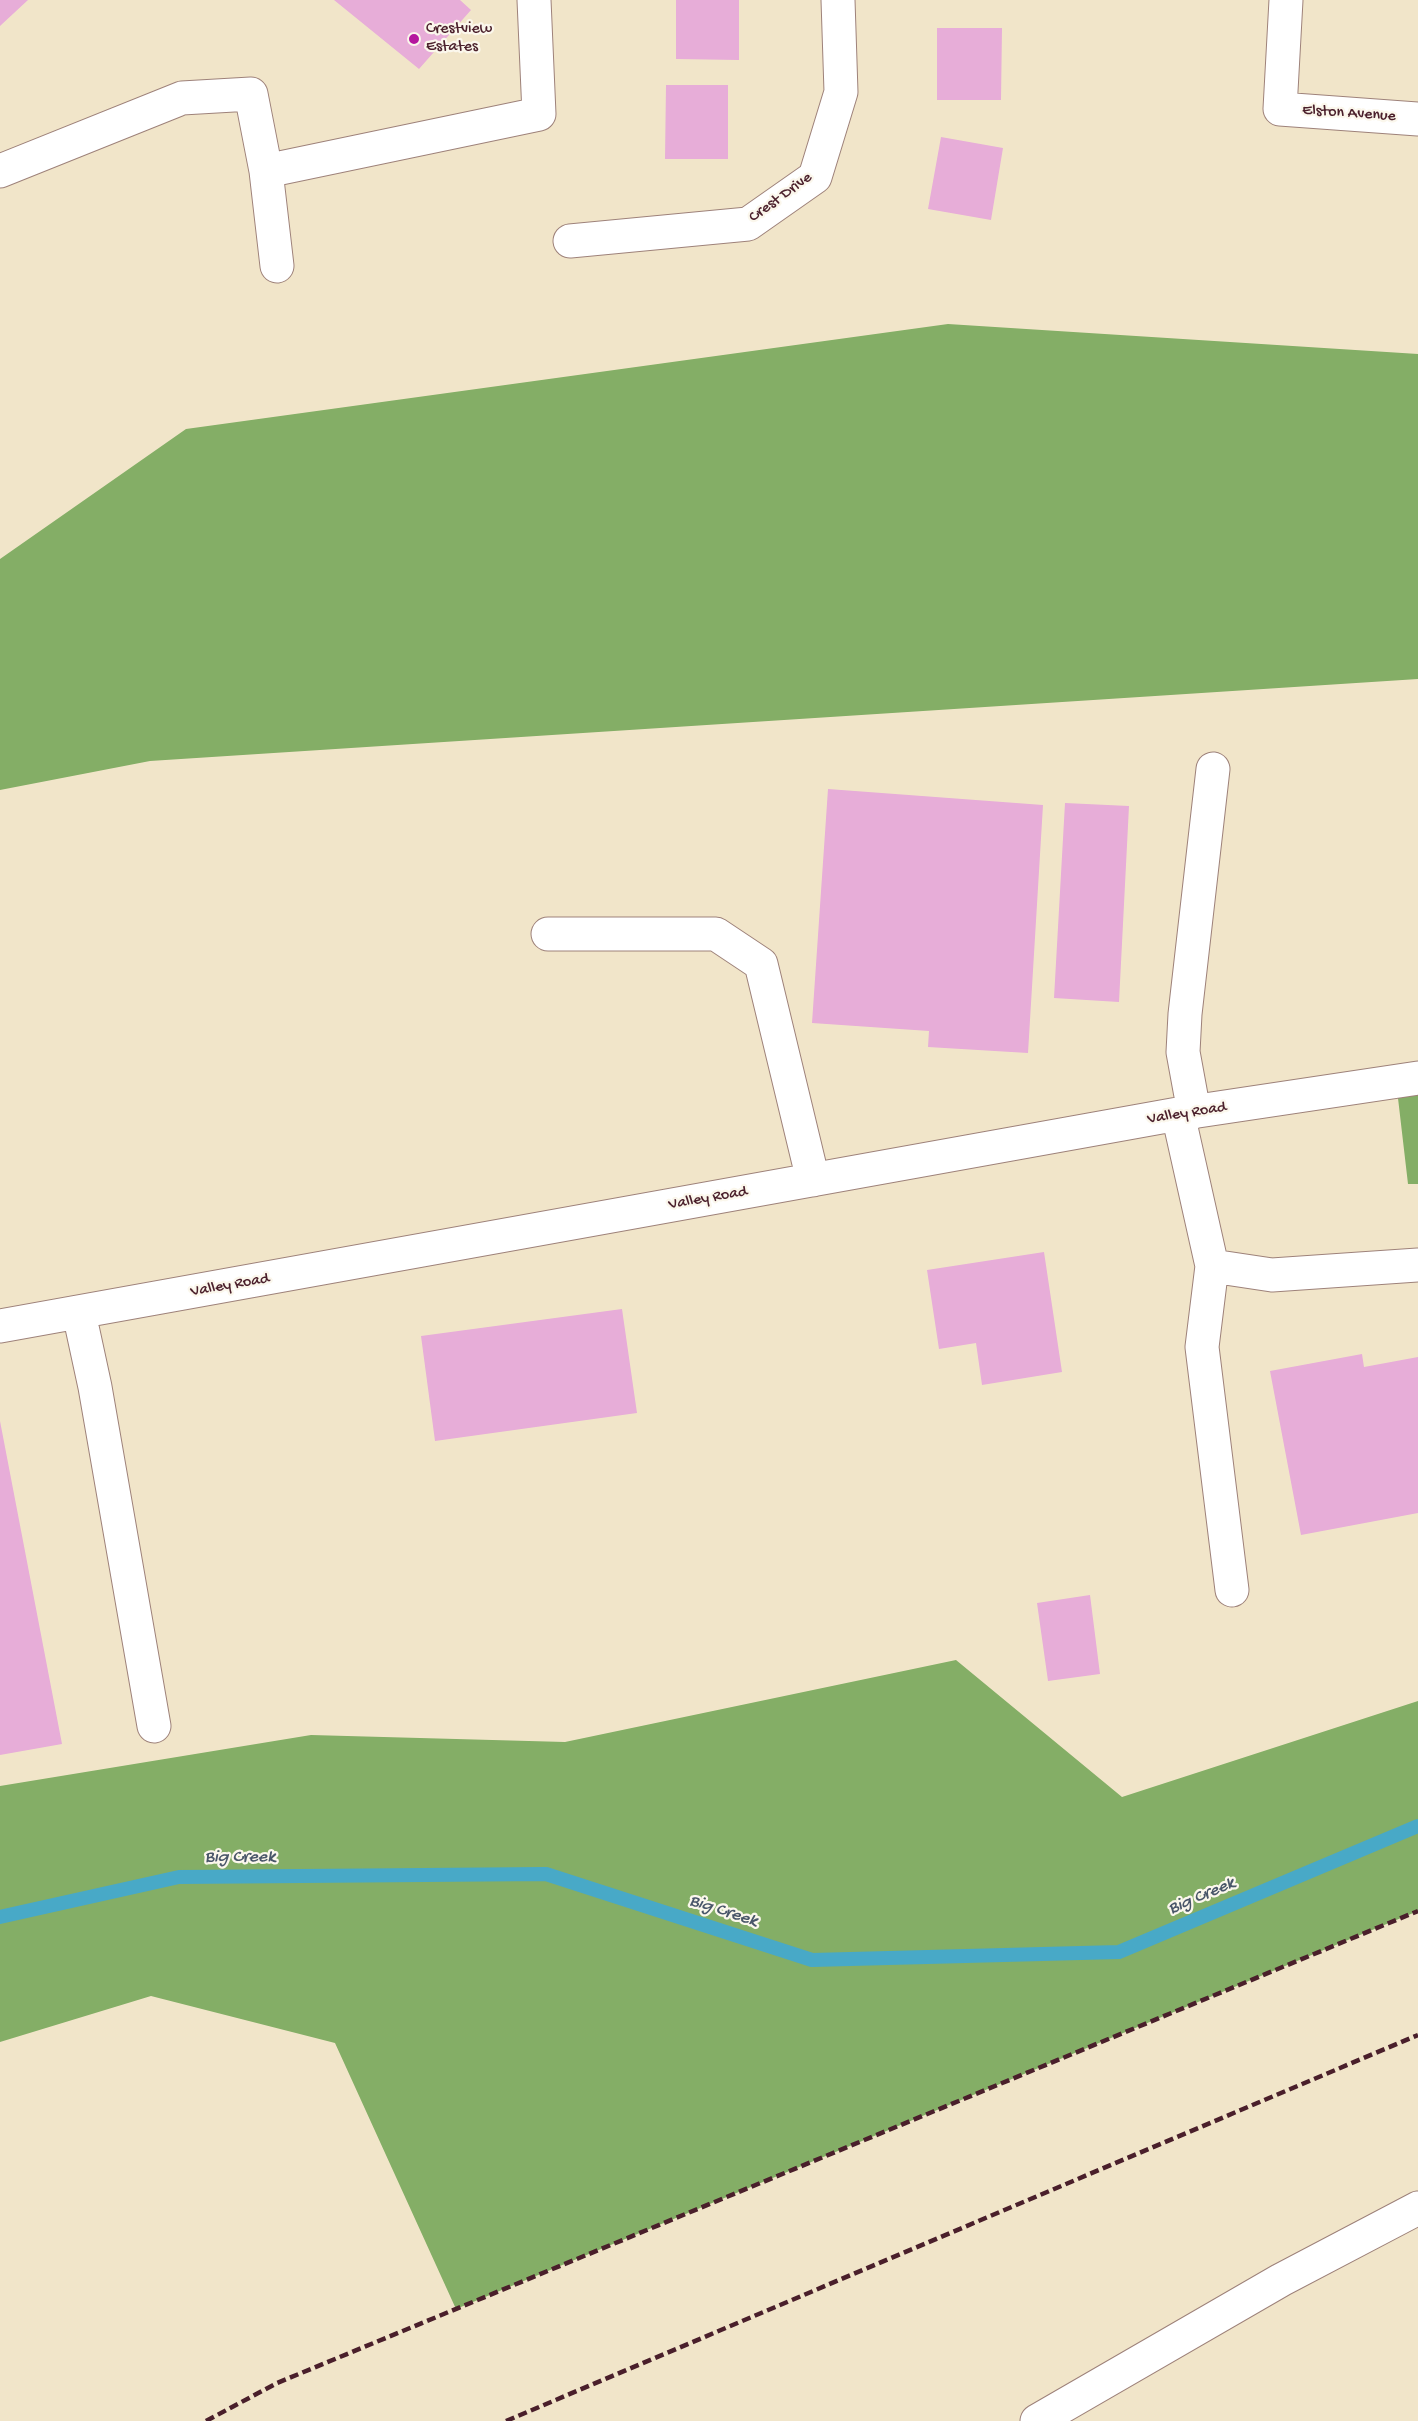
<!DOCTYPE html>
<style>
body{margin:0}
canvas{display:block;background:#f1e5c9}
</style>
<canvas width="1418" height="2421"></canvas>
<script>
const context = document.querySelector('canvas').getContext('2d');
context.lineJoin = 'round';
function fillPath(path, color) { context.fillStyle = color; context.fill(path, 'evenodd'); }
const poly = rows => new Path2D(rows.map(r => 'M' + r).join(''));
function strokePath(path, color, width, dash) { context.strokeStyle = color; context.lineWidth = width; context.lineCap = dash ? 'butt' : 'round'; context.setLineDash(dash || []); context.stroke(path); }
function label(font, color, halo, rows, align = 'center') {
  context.font = font + ' "Gochi Hand",sans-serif'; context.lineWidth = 4.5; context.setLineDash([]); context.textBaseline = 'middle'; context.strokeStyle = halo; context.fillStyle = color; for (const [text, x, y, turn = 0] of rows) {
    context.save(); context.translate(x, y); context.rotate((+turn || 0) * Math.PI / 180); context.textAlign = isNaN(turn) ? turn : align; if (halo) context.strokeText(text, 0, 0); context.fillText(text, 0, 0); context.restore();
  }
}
fillPath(poly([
 [948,324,1418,354,1418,679,150,761,0,790,0,559,186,429],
 [1418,1078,1418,1184,1408,1184,1396,1081],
 [956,1660,1122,1797,1418,1701,1418,1911,456,2309,335,2043,151,1996,0,2042,0,1786,311,1735,565,1742]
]), '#84ae66');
strokePath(poly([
 [0,1917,179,1877,546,1874,812,1960,1119,1952,1418,1826]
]), '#48a9c7', 14);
fillPath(poly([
 [0,0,28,0,0,26],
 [334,0,460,0,471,10,419,69],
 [676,0,739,0,739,60,676,59],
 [937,28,1002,28,1001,100,937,100],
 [666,85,728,85,728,159,665,159],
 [941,137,1003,148,991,220,928,209],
 [828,789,1043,805,1028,1053,928,1047,929,1031,812,1023],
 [1065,803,1129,806,1119,1002,1054,998],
 [1044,1252,1062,1372,982,1385,976,1343,939,1349,927,1270],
 [622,1309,637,1413,435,1441,421,1336],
 [1362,1354,1364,1367,1418,1357,1418,1513,1301,1535,1270,1371],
 [0,1421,62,1744,0,1755],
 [1090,1595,1100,1674,1048,1681,1037,1603]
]), '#e7add8');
const minor = poly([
 [1286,0,1280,109,1418,119],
 [0,171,182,98,251,94,266,171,539,114,534,0],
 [266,171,277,266],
 [570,241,748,224,815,177,841,92,838,0],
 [548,934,716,934,761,964,813,1180],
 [1194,1112,1183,1052,1185,1014,1213,769],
 [1178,1114,1212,1266,1202,1347,1232,1590],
 [1212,1266,1272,1275,1418,1265],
 [79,1313,95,1387,154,1726],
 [0,1326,1178,1114,1418,1078],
 [1037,2421,1281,2280,1418,2208]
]);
strokePath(minor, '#9e827a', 35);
strokePath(minor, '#fff', 33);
strokePath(poly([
 [206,2421,277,2383,1418,1911],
 [506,2421,1418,2035]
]), '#4a1f2b', 4.5, [9, 4.5]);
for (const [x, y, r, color] of [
 [414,39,6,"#b5179e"]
]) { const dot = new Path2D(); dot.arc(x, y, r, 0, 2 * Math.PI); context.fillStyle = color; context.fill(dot); strokePath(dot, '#fbf7ec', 2); }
label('16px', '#4a1f2b', '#fbf7ec', [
 ["Crestview",426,30],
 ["Estates",426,48]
], 'left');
label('16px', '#4a1f2b', '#fbf7ec', [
 ["Elston Avenue",1349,114,4],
 ["Crest Drive",781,198,-36],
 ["Valley Road",1187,1114,-9],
 ["Valley Road",708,1199,-10],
 ["Valley Road",230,1286,-10]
]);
label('italic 18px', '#495669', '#fbf7ec', [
 ["Big Creek",240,1858],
 ["Big Creek",1202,1897,-23],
 ["Big Creek",723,1912,18]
]);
</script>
